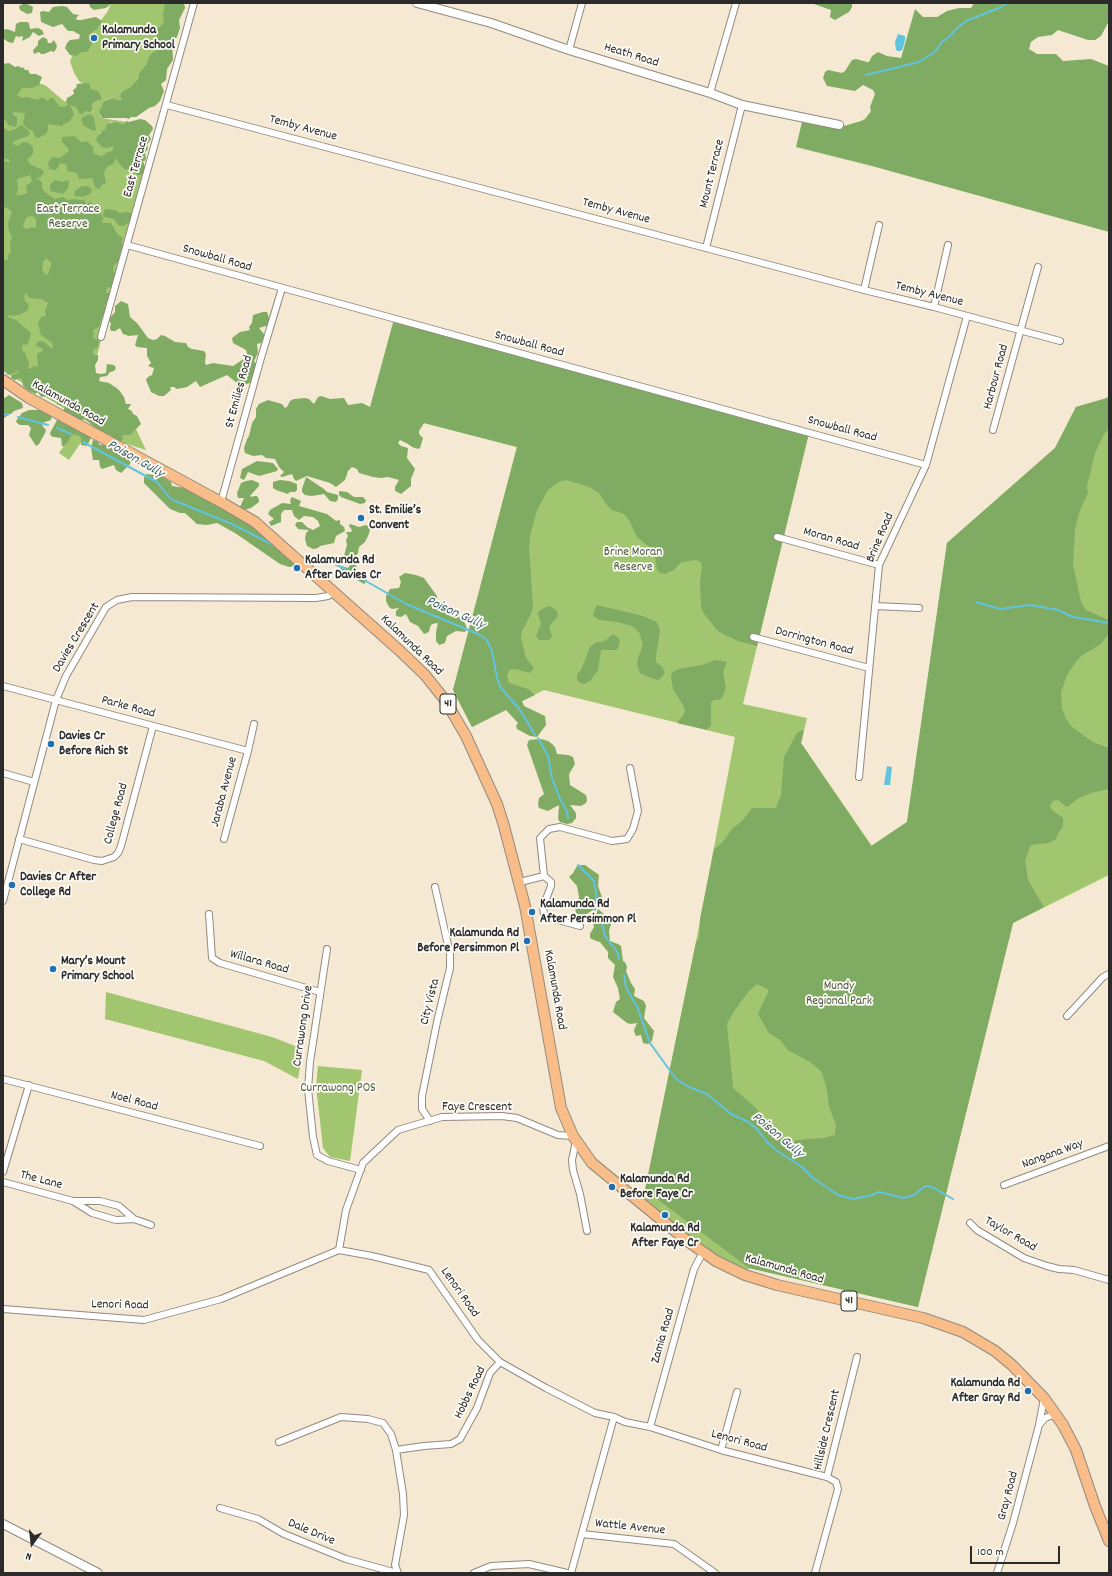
<!DOCTYPE html>
<meta charset="utf-8">
<style>
body{margin:0}
#map{position:relative;width:1112px;height:1576px;overflow:hidden;background:#f5e9d3;font-family:Dekko,sans-serif}
canvas{display:block}
.frame{position:absolute;inset:0;border:4px solid #2b2b2b;pointer-events:none}
.north{position:absolute;left:12px;top:1524px;width:40px;height:40px;-webkit-text-stroke:3px #fdfcf7;paint-order:stroke;rotate:195deg;font-size:11px;font-weight:700;line-height:16px;text-align:center;color:#2b2b2b}
.north::after{content:'';display:block;margin:auto;width:14px;height:18px;background:#2b2b2b;clip-path:polygon(50% 0,100% 100%,50% 72%,0 100%)}
.scale{position:absolute;left:970px;top:1546px;width:90px;height:18px;box-sizing:border-box;border:2px solid #2b2b2b;border-top:0;padding-left:5px;font-size:12px;line-height:14px;white-space:nowrap;color:#2b2b2b;-webkit-text-stroke:3px #fdfcf7;paint-order:stroke}
</style>
<div id="map">
<canvas width="1112" height="1576"></canvas>
<div class="frame"></div>
<div class="north">N</div>
<div class="scale">100 m</div>
</div>
<script>
const context = document.querySelector('canvas').getContext('2d');
context.lineJoin = 'round';
function fillPath(path, color) { context.fillStyle = color; context.fill(path, 'evenodd'); }
const poly = rows => new Path2D(rows.map(r => 'M' + r).join(''));
function strokePath(path, color, width, dash) { context.strokeStyle = color; context.lineWidth = width; context.lineCap = dash ? 'butt' : 'round'; context.setLineDash(dash || []); context.stroke(path); }
function label(font, color, halo, rows, align = 'center') {
  context.font = font + ' Dekko,sans-serif'; context.lineWidth = 3.5; context.setLineDash([]); context.textBaseline = 'middle'; context.strokeStyle = halo; context.fillStyle = color; for (const [text, x, y, turn = 0] of rows) {
    context.save(); context.translate(x, y); context.rotate((+turn || 0) * Math.PI / 180); context.textAlign = isNaN(turn) ? turn : align; if (halo) context.strokeText(text, 0, 0); context.fillText(text, 0, 0); context.restore();
  }
}
fillPath(poly([
 [111,3,171,3,157,51,150,67,122,100,115,99,113,98,105,100,100,111,100,116,102,118,126,122,123,124,111,122,105,130,99,133,107,148,113,147,113,150,107,152,103,156,81,154,116,159,147,171,90,381,116,387,146,450,121,442,123,440,75,415,3,371,3,74,45,85,64,101,92,112,92,104,102,97,93,92,79,81,74,73,70,61,83,34,98,24,108,11],
 [1109,396,1109,875,1013,923,918,1307,749,1268,745,1275,645,1207,645,1190,696,942,735,737,544,690,472,727,453,690,517,447,424,423,809,433,743,704,807,718,801,743,872,846,907,822,947,543,1055,448,1076,407,1107,398],
 [74,431,84,438,69,460,59,453],
 [106,992,272,1037,303,1049,298,1079,264,1061,105,1019],
 [318,1066,362,1070,350,1161,330,1157,323,1148,316,1086]
]), '#a1c66f');
fillPath(poly([
 [89,3,112,3,106,8,94,10,90,7],
 [165,3,184,3,185,8,179,20,180,28,177,37,172,41,173,60,167,69,166,80,161,84,164,91,160,101,155,106,149,108,136,117,131,117,129,119,126,118,102,118,99,112,104,101,113,98,115,99,122,100,120,96,122,92,131,87,139,78,139,74,146,65,150,55,163,45,158,40,156,34,157,29,164,23,163,15],
 [811,3,852,3,852,7,849,12,835,20,830,17,831,10],
 [974,3,1109,3,1109,21,1101,36,1095,40,1088,40,1058,30,1052,35,1038,37,1031,42,1029,49,1037,54,1056,54,1063,61,1091,59,1109,66,1109,232,872,166,796,147,803,118,844,126,861,121,865,119,871,111,870,107,875,94,873,90,863,85,855,91,827,86,823,78,825,72,828,70,842,73,845,71,852,60,856,59,867,62,869,62,872,56,878,52,887,56,901,58,915,9,923,17,937,17,947,11,959,8,971,8],
 [23,4,27,4,33,7,32,13,27,14,20,10,19,6],
 [62,6,67,7,73,14,79,15,76,18,77,20,81,20,96,17,102,21,97,29,88,35,92,44,87,52,82,52,76,56,70,55,65,48,67,43,70,40,79,39,80,35,73,31,68,31,62,24,53,27,41,22,40,12,43,11,49,12,53,7],
 [20,22,27,22,29,23,30,29,38,28,42,30,44,34,39,36,33,32,30,37,22,41,23,36,19,37,16,36,13,43,8,42,3,38,3,30,7,29,15,32,16,24],
 [43,37,47,39,48,43,51,43,54,40,57,46,56,49,54,52,51,51,44,54,41,54,39,52,34,54,33,50,38,45,38,41],
 [9,63,15,67,18,66,22,68,23,67,25,70,28,70,30,74,36,74,42,77,39,85,32,88,22,88,17,95,22,98,27,97,38,100,42,97,48,101,50,98,53,98,59,106,64,107,68,105,66,102,67,98,74,94,73,90,76,88,77,84,87,83,90,84,90,89,98,91,102,98,100,101,98,100,92,104,92,111,90,112,85,111,82,115,79,113,76,107,69,105,72,109,74,114,70,121,61,126,48,124,48,130,46,134,38,138,35,137,33,131,28,129,23,124,25,113,13,112,13,115,17,117,17,125,15,127,8,125,3,117,3,64],
 [90,114,94,117,96,130,94,131,84,126,81,120,83,117],
 [140,119,145,120,152,126,153,129,149,135,151,139,147,145,148,149,145,153,146,158,145,161,143,161,145,167,144,173,140,175,137,175,133,171,124,169,116,159,113,164,108,166,105,170,104,174,106,183,102,185,99,189,95,187,92,178,79,179,77,173,67,171,67,166,65,164,60,163,56,170,49,169,48,163,52,157,60,158,69,151,68,148,62,142,62,137,74,136,81,142,86,142,87,141,93,147,94,154,102,156,107,152,113,150,113,147,107,148,102,147,96,140,97,137,102,131,105,130,107,124,115,122,123,124,127,121,129,122],
 [21,125,30,132,28,136,14,141,13,144,18,146,23,142,27,142,33,147,33,154,27,160,31,165,43,170,44,172,41,177,36,178,42,182,42,189,46,193,55,199,63,197,67,200,74,199,82,200,85,201,86,205,90,202,95,205,94,212,99,210,103,217,104,217,103,215,104,210,108,209,117,211,119,213,128,212,133,214,131,221,123,226,118,225,114,219,104,217,103,219,102,223,111,223,118,235,121,236,123,238,121,243,126,249,121,251,119,257,121,259,120,262,116,263,114,265,113,270,116,274,112,288,107,287,106,293,111,293,108,302,106,301,107,305,104,305,107,311,102,316,99,327,93,330,94,333,93,337,99,341,98,347,94,349,93,352,94,355,98,355,98,360,95,365,96,373,101,374,106,373,107,364,114,365,116,368,114,371,110,372,107,376,100,377,99,381,109,383,119,390,124,397,126,404,131,404,128,409,132,411,133,414,137,416,141,424,130,435,122,435,123,440,120,442,113,439,109,434,105,434,99,431,85,419,81,420,62,413,65,407,63,405,58,405,56,401,53,401,47,396,41,397,38,392,35,394,28,390,23,386,22,379,20,378,15,380,11,378,12,375,18,373,19,371,8,375,3,369,3,261,8,259,8,255,11,252,10,243,12,237,9,231,8,223,12,211,3,206,3,161,9,162,10,160,3,158,3,127,9,131,14,130],
 [30,175,32,181,26,186,27,193,22,195,16,195,18,190,17,179],
 [32,216,36,219,36,228,31,227,28,229,24,228,23,225,27,217],
 [46,258,51,262,51,266,48,274,46,275,42,270,43,262],
 [26,293,29,298,41,299,48,303,45,311,46,316,41,317,38,324,41,335,52,343,53,346,52,349,43,341,37,342,36,346,43,349,43,351,38,353,37,356,38,367,35,366,29,369,28,369,29,363,25,353,22,350,22,347,23,344,27,345,28,343,31,333,16,320,8,317,9,315,14,316,21,314,28,310,29,305,25,301,24,296],
 [55,180,62,182,69,180,68,188,63,194,50,191,50,185],
 [82,186,88,186,92,190,90,194,83,197,74,196,75,191],
 [121,301,128,304,130,317,137,323,148,338,153,340,157,339,161,335,165,336,175,342,186,343,188,347,192,349,204,351,206,354,205,362,206,365,213,363,233,366,245,358,247,353,246,350,233,343,232,338,240,332,250,330,249,327,252,323,253,315,263,312,267,312,270,321,269,325,259,328,264,334,264,338,261,343,257,344,258,353,254,361,257,366,252,382,244,385,237,383,227,375,200,387,196,381,187,387,177,389,174,387,170,387,171,390,164,396,159,396,151,392,146,380,148,377,152,375,154,368,148,366,151,363,147,356,147,348,137,347,135,345,138,335,129,336,123,334,120,328,115,331,111,331,110,328,111,323,108,320,115,312,115,306],
 [394,319,809,433,757,646,738,641,723,634,717,630,704,614,701,607,700,582,702,568,701,562,695,560,682,562,678,565,674,570,665,574,660,573,657,570,655,556,652,549,637,537,629,520,624,514,612,510,606,504,599,493,589,487,566,480,559,482,548,490,537,510,530,536,529,548,533,607,531,614,522,631,521,639,526,658,534,668,530,673,515,669,509,670,507,676,509,683,528,689,535,695,522,701,524,706,545,716,546,725,537,737,530,736,517,729,516,726,518,723,506,710,472,727,453,690,517,447,424,423,419,431,419,434,423,438,420,448,418,449,412,447,408,444,400,440,398,443,401,446,408,448,407,458,415,469,411,479,411,486,401,494,395,491,395,487,399,480,388,477,381,478,373,477,359,473,357,469,352,467,348,471,345,480,336,487,330,483,307,476,296,481,294,479,292,474,282,477,280,476,284,472,279,467,275,459,266,458,262,455,253,456,245,453,244,448,247,439,249,436,252,423,256,417,256,409,259,404,268,400,282,404,285,408,287,407,290,401,294,399,305,398,309,399,314,404,318,397,321,396,330,399,344,398,348,405,362,403,370,407],
 [9,395,22,403,23,408,14,411,11,414,8,414,6,417,3,418,3,399],
 [1109,396,1109,428,1103,436,1095,453,1087,486,1088,493,1080,510,1075,529,1073,564,1081,602,1086,610,1109,620,1109,633,1101,644,1081,656,1075,663,1067,675,1061,692,1062,708,1066,719,1072,727,1093,742,1109,748,1109,789,1091,793,1079,798,1067,807,1058,800,1053,801,1050,806,1052,810,1063,818,1063,827,1059,832,1055,840,1048,843,1031,845,1025,860,1028,880,1044,907,1013,923,918,1307,749,1268,645,1190,696,942,699,938,700,919,714,849,722,843,732,829,743,820,752,808,776,808,781,795,784,757,797,733,804,730,801,743,871,846,907,822,947,543,1055,448,1076,407,1107,398],
 [757,984,769,990,758,1014,769,1033,780,1040,788,1050,810,1062,822,1072,827,1090,829,1107,836,1125,835,1135,823,1138,796,1140,789,1145,754,1106,733,1088,727,1024,734,1011,749,991],
 [29,410,43,410,52,415,51,420,42,423,42,425,46,430,45,433,39,444,36,446,29,435,31,428,28,425,20,425,17,423,16,421,22,413],
 [57,420,61,420,90,434,91,438,87,446,81,445,81,437,74,434,71,436,68,442,64,446,62,446,61,438,54,437,51,436,50,433],
 [93,440,97,441,100,445,108,443,117,450,117,453,119,452,132,457,130,464,121,473,116,470,114,465,102,469,100,467,99,460,93,460,91,447],
 [257,461,273,463,278,469,277,471,259,476,248,472,244,480,240,478,242,469],
 [147,474,161,476,171,482,172,486,192,489,263,530,298,563,295,566,289,567,280,564,235,533,217,523,207,525,197,524,185,513,180,513,170,509,144,483,144,477],
 [306,477,324,489,327,492,338,495,338,499,336,502,330,501,324,494,312,496,305,495,302,492,302,489],
 [252,480,259,483,259,486,250,496,252,497,254,496,257,496,259,500,259,502,251,508,244,510,240,507,244,498,238,498,237,493,241,483,246,481],
 [280,480,289,481,297,484,297,490,295,492,290,492,288,494,276,490,273,488,273,482],
 [339,491,347,492,354,497,363,497,366,500,365,503,360,504,341,497,339,495],
 [292,497,301,501,299,506,327,514,336,521,340,520,340,524,344,527,345,531,336,536,334,543,320,546,318,548,313,549,307,546,305,539,306,533,309,530,298,529,295,525,297,522,302,522,307,527,313,530,320,526,318,521,313,517,304,516,299,520,294,516,292,510,284,510,281,514,281,522,271,526,269,522,274,519,268,514,270,510,282,503,291,504,290,500],
 [350,524,359,527,366,525,371,527,368,536,365,542,359,547,358,553,354,559,344,556,347,545,346,540,348,536,346,532,351,532,352,530,349,526],
 [351,564,356,565,357,572,367,579,365,583,364,584,340,570,341,566,348,568],
 [405,573,416,575,424,578,437,596,437,599,431,601,437,604,442,601,445,603,448,606,447,615,459,617,465,623,467,629,465,632,456,631,447,636,445,643,439,645,436,641,436,632,438,623,432,624,430,627,429,632,424,634,418,626,410,622,406,614,401,617,396,616,396,611,399,608,392,609,389,607,386,601,386,596,390,589,399,588,401,582,399,577],
 [597,605,643,616,657,622,660,630,656,656,656,662,662,667,665,672,662,677,658,680,648,677,640,673,637,664,638,658,643,645,639,632,632,626,617,622,600,620,593,616,594,611],
 [550,606,557,611,558,616,549,627,552,636,549,640,539,640,536,636,541,624,538,614,539,611,544,608],
 [612,635,615,635,620,640,618,649,615,650,601,650,598,670,590,681,584,684,580,683,577,680,577,674,581,670,590,647,595,643,605,641],
 [716,660,727,662,723,672,726,688,722,698,719,700,714,700,711,702,711,725,707,730,677,723,684,714,685,710,683,705,673,689,671,677,673,672,678,669,702,665],
 [541,739,548,741,552,744,555,747,557,754,568,755,573,757,575,764,569,774,570,785,586,795,587,800,586,803,581,806,570,805,576,813,576,818,572,823,567,824,560,822,558,819,559,805,548,811,539,808,538,804,539,798,544,794,527,745,529,740],
 [581,865,585,865,599,875,598,886,603,900,601,905,585,915,578,915,576,913,575,907,579,897,577,886,569,877,573,873,577,866],
 [598,909,612,921,609,931,610,941,618,944,621,946,623,961,625,962,627,967,626,971,631,983,635,989,634,996,644,1001,646,1006,644,1018,654,1031,652,1041,648,1044,643,1043,641,1035,636,1036,635,1034,634,1030,637,1023,631,1024,627,1023,613,1012,616,1002,620,999,618,988,613,977,615,965,608,958,608,952,600,942,596,941,590,938,590,934,594,927,592,918,596,915]
]), '#80ab62');
fillPath(poly([
 [898,34,905,36,905,40,903,48,901,51,898,51,896,50,895,42],
 [887,766,892,767,890,785,884,785]
]), '#61c4df');
strokePath(poly([
 [866,75,919,62,935,52,941,43,949,37,957,28,966,21,999,8,1007,3],
 [3,414,8,415],
 [18,417,48,425],
 [57,428,71,434],
 [83,442,157,482,169,497,175,501,232,524,275,546],
 [318,558,329,561,345,569,406,604,478,634,486,639,492,651,497,678,501,688,520,710,535,735],
 [976,602,1000,609,1030,605,1036,606,1058,610,1073,617,1109,623],
 [538,738,548,756,552,778,560,799,567,811,568,818],
 [578,865,594,881,596,892,595,910],
 [601,919,605,936,618,953,619,959],
 [624,975,626,987,634,1002,637,1006,650,1043,676,1079,689,1087,707,1094,731,1114,748,1122,757,1129,767,1142,776,1150,802,1167,813,1178,838,1195,853,1199,872,1195,879,1192,904,1198,914,1195,925,1186,928,1186,934,1188,953,1199]
]), '#61c4df', 2);
const minor = poly([
 [569,50,582,3],
 [710,93,736,3],
 [167,105,864,290,934,307,1060,341],
 [127,245,926,465],
 [706,248,742,105],
 [864,290,879,225],
 [934,307,948,245],
 [101,337,194,3],
 [993,430,1038,267],
 [221,502,261,358,282,288],
 [777,537,879,565],
 [875,606,919,608],
 [753,637,869,668],
 [3,686,248,751],
 [3,773,34,782],
 [859,777,879,565,926,465,967,316],
 [19,839,94,860,102,861,114,857,118,853,121,846,153,726],
 [224,839,248,751,254,724],
 [520,882,544,876],
 [3,901,56,700,66,676,106,607,117,600,132,597,316,598,328,596,335,592],
 [209,914,212,958,220,963,320,992],
 [580,926,547,917,544,914,543,907,551,886,551,882,544,876,540,838,549,829,560,827,612,841,627,839,633,829,638,811,630,768],
 [327,949,310,1062,308,1089,313,1137,317,1155,328,1161,361,1170],
 [1067,1016,1103,977,1109,974],
 [3,1079,260,1146],
 [430,1121,422,1109,422,1096,437,1022,450,968,450,954,435,887],
 [576,1141,572,1160,573,1170,580,1194,587,1231],
 [3,1172,29,1085],
 [3,1182,73,1201,100,1201,119,1206,134,1219],
 [1004,1185,1109,1146],
 [73,1201,92,1213,116,1220,134,1219,151,1225],
 [970,1223,977,1230,1024,1258,1047,1266,1059,1269,1074,1270,1109,1280],
 [339,1250,346,1210,363,1163,398,1130,442,1117,502,1116,517,1118,558,1135,573,1136],
 [3,1309,144,1320,221,1299,339,1250,372,1256,429,1270,478,1340,500,1362,546,1388,595,1413,614,1417,625,1422,650,1427,721,1450,827,1477],
 [1039,1425,1045,1418,1056,1414],
 [650,1427,694,1269,703,1252],
 [279,1442,341,1417,368,1419,383,1423,391,1434,396,1450,403,1494,404,1515,395,1565,398,1573],
 [396,1450,424,1446,451,1444,460,1439,477,1408,490,1373,500,1362],
 [721,1450,737,1392],
 [220,1508,258,1519,284,1534,346,1559,397,1573],
 [582,1534,674,1544,715,1573],
 [474,1573,491,1566,529,1564,567,1573],
 [571,1573,614,1417],
 [815,1573,838,1489,836,1482,827,1477,857,1357],
 [997,1573,1013,1523,1039,1425,1044,1398]
]);
const tertiary = poly([
 [417,3,491,23,569,50,710,93,742,105,839,125],
 [3,1524,98,1573]
]);
const primary = poly([
 [3,380,29,398,221,502,255,522,400,651,425,675,445,700,466,736,497,804,504,826,525,906,561,1108,573,1136,592,1163,686,1240,716,1261,745,1275,777,1285,923,1318,963,1332,995,1351,1012,1365,1044,1398,1063,1425,1076,1450,1095,1506,1109,1541]
]);
strokePath(minor, '#908a7f', 8);
strokePath(tertiary, '#908a7f', 10);
strokePath(primary, '#908a7f', 12);
strokePath(minor, '#fff', 6);
strokePath(tertiary, '#fff', 8);
strokePath(primary, '#f8bd89', 10);
for (const [x, y, r, color] of [
 [94,38,4,"#1f6fb2"],
 [361,518,4,"#1f6fb2"],
 [297,568,4,"#1f6fb2"],
 [51,744,4,"#1f6fb2"],
 [12,885,4,"#1f6fb2"],
 [532,912,4,"#1f6fb2"],
 [527,941,4,"#1f6fb2"],
 [53,969,4,"#1f6fb2"],
 [612,1187,4,"#1f6fb2"],
 [665,1215,4,"#1f6fb2"],
 [1028,1391,4,"#1f6fb2"]
]) { const dot = new Path2D(); dot.arc(x, y, r, 0, 2 * Math.PI); context.fillStyle = color; context.fill(dot); strokePath(dot, '#fdfcf7', 1.5); }
for (const [x, y, w] of [
 [448,704,16],
 [849,1301,16]
]) { const box = new Path2D(); box.roundRect(x - w / 2, y - 10, w, 20, 3); context.fillStyle = '#fdfcf7'; context.fill(box); strokePath(box, '#2b2b2b', 1); }
label('bold 12px', '#2b2b2b', null, [
 ["41",448,704],
 ["41",849,1301]
]);
label('bold 13px', '#2b2b2b', '#fdfcf7', [
 ["Kalamunda",102,31],
 ["Primary School",102,46],
 ["St. Emilie’s",369,511],
 ["Convent",369,526],
 ["Kalamunda Rd",305,561],
 ["After Davies Cr",305,576],
 ["Davies Cr",59,737],
 ["Before Rich St",59,752],
 ["Davies Cr After",20,878],
 ["College Rd",20,893],
 ["Kalamunda Rd",540,905],
 ["After Persimmon Pl",540,920],
 ["Kalamunda Rd",519,934,"right"],
 ["Before Persimmon Pl",519,949,"right"],
 ["Mary’s Mount",61,962],
 ["Primary School",61,977],
 ["Kalamunda Rd",620,1180],
 ["Before Faye Cr",620,1195],
 ["Kalamunda Rd",665,1229,"center"],
 ["After Faye Cr",665,1244,"center"],
 ["Kalamunda Rd",1020,1384,"right"],
 ["After Gray Rd",1020,1399,"right"]
], 'left');
label('13px', '#2b2b2b', '#fdfcf7', [
 ["Heath Road",631,56,17],
 ["Temby Avenue",303,129,15],
 ["East Terrace",137,167,-74],
 ["Mount Terrace",713,174,-76],
 ["Temby Avenue",616,212,15],
 ["Snowball Road",217,259,16],
 ["Temby Avenue",929,295,14],
 ["Snowball Road",529,345,15],
 ["Harbour Road",997,377,-75],
 ["St Emilies Road",240,392,-75],
 ["Kalamunda Road",68,404,29],
 ["Snowball Road",842,430,15],
 ["Brine Road",881,538,-67],
 ["Moran Road",831,540,16],
 ["Davies Crescent",77,638,-59],
 ["Dorrington Road",814,642,15],
 ["Kalamunda Road",411,646,44],
 ["Parke Road",128,708,15],
 ["Jaraba Avenue",225,792,-75],
 ["College Road",117,814,-75],
 ["Willara Road",259,963,16],
 ["Kalamunda Road",554,990,80],
 ["City Vista",431,1002,-76],
 ["Currawong Drive",304,1026,-82],
 ["Noel Road",134,1102,15],
 ["Faye Crescent",477,1108],
 ["Nangana Way",1053,1155,-20],
 ["The Lane",41,1181,15],
 ["Taylor Road",1010,1235,30],
 ["Kalamunda Road",784,1270,16],
 ["Lenori Road",459,1293,55],
 ["Lenori Road",120,1306,1],
 ["Zamia Road",664,1336,-74],
 ["Hobbs Road",471,1393,-64],
 ["Hillside Crescent",828,1430,-77],
 ["Lenori Road",739,1442,15],
 ["Gray Road",1009,1496,-75],
 ["Wattle Avenue",630,1528,6],
 ["Dale Drive",311,1533,23]
]);
label('13px', '#4e5a3f', '#fdfcf7', [
 ["East Terrace",68,210],
 ["Reserve",68,225],
 ["Brine Moran",633,553],
 ["Reserve",633,568],
 ["Mundy",839,987],
 ["Regional Park",839,1002],
 ["Currawong POS",338,1089]
]);
label('italic 14px', '#3e616a', '#fdfcf7', [
 ["Poison Gully",135,460,30],
 ["Poison Gully",455,614,24],
 ["Poison Gully",777,1136,40]
]);
</script>
